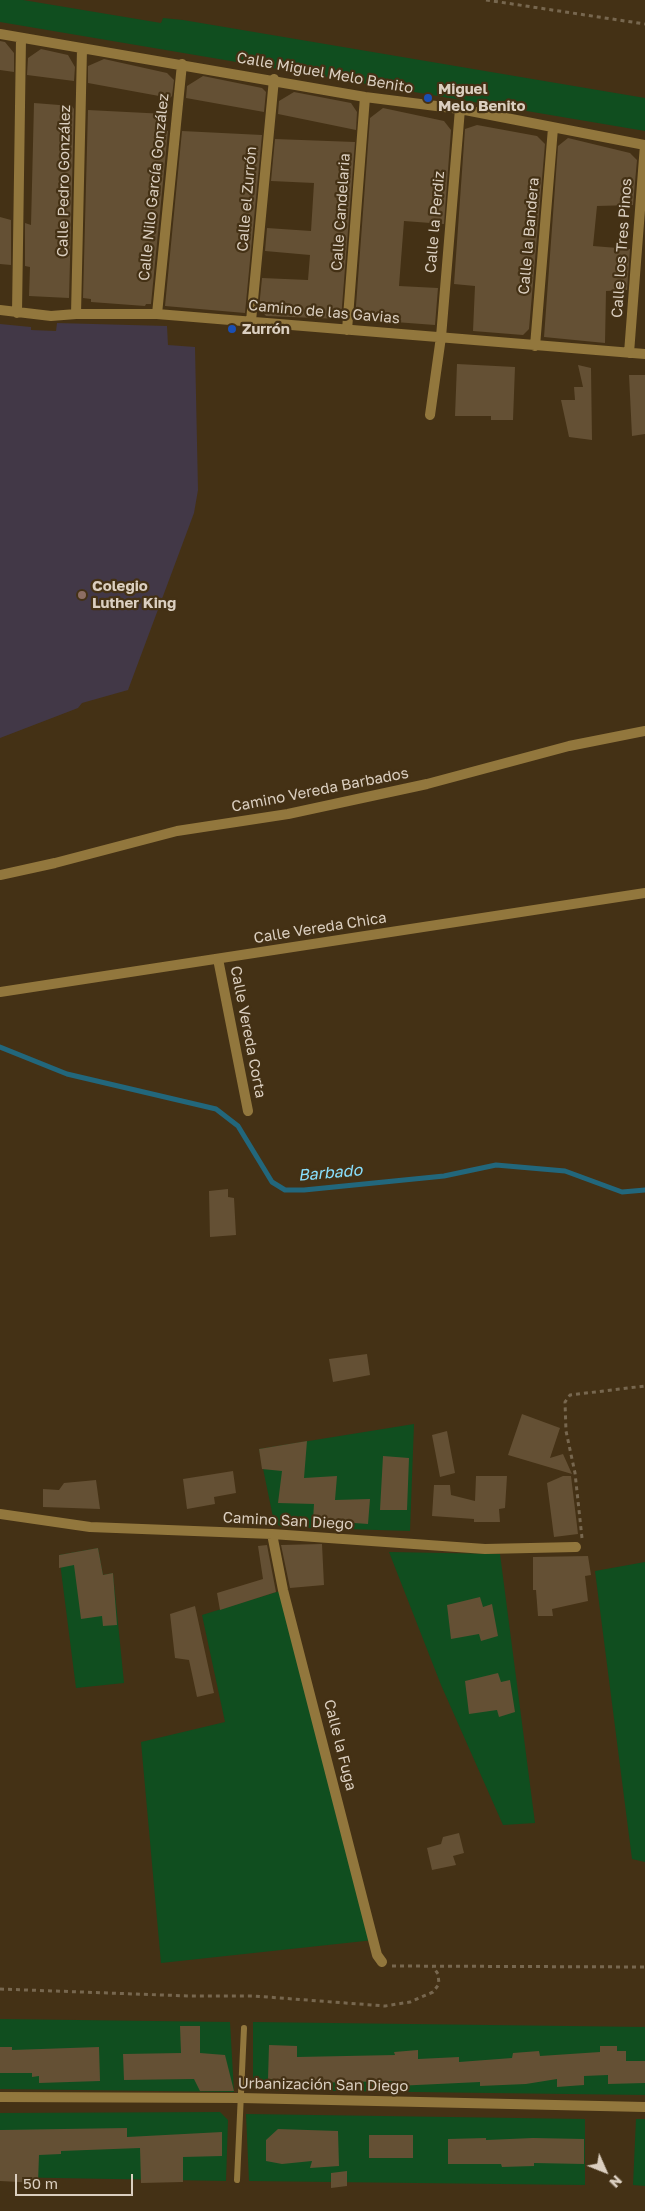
<!DOCTYPE html>
<meta charset="utf-8">
<style>
body{margin:0}
#map{position:relative;width:645px;height:2211px;overflow:hidden;background:#443115;font-family:"Golos Text",sans-serif}
canvas{display:block}
.north{position:absolute;left:580px;top:2146px;width:50px;height:50px;-webkit-text-stroke:4px #443115;paint-order:stroke;rotate:134deg;font-size:14px;font-weight:700;line-height:20px;text-align:center;color:#dbcfc0}
.north::after{content:'';display:block;margin:auto;width:18px;height:22px;background:#dbcfc0;clip-path:polygon(50% 0,100% 100%,50% 72%,0 100%)}
.scale{position:absolute;left:15px;top:2174px;width:118px;height:22px;box-sizing:border-box;border:2px solid #dbcfc0;border-top:0;padding-left:6px;font-size:15px;line-height:18px;white-space:nowrap;color:#dbcfc0;-webkit-text-stroke:4px #443115;paint-order:stroke}
</style>
<div id="map">
<canvas width="645" height="2211"></canvas>
<div class="north">N</div>
<div class="scale">50 m</div>
</div>
<script>
const context = document.querySelector('canvas').getContext('2d');
context.lineJoin = 'round';
function fillPath(path, color) { context.fillStyle = color; context.fill(path, 'evenodd'); }
const poly = rows => new Path2D(rows.map(r => 'M' + r).join(''));
function strokePath(path, color, width, dash) { context.strokeStyle = color; context.lineWidth = width; context.lineCap = dash ? 'butt' : 'round'; context.setLineDash(dash || []); context.stroke(path); }
function label(font, color, halo, rows, align = 'center') {
  context.font = font + ' "Golos Text",sans-serif'; context.lineWidth = 4.5; context.setLineDash([]); context.textBaseline = 'middle'; context.strokeStyle = halo; context.fillStyle = color; for (const [text, x, y, turn = 0] of rows) {
    context.save(); context.translate(x, y); context.rotate((+turn || 0) * Math.PI / 180); context.textAlign = isNaN(turn) ? turn : align; if (halo) context.strokeText(text, 0, 0); context.fillText(text, 0, 0); context.restore();
  }
}
fillPath(poly([
 [57,323,167,326,168,345,195,347,198,490,194,513,128,690,82,703,78,708,0,738,0,324,31,327,31,330,56,331]
]), '#423847');
fillPath(poly([
 [0,0,23,0,161,23,163,18,183,20,645,98,645,131,0,22],
 [414,1424,410,1531,281,1527,274,1522,259,1449],
 [98,1548,103,1575,113,1573,124,1683,76,1688,59,1555],
 [389,1552,500,1554,535,1823,503,1825,441,1685],
 [645,1562,645,1862,632,1859,595,1571],
 [283,1590,374,1940,161,1963,141,1742,225,1722,202,1615],
 [0,2019,230,2022,234,2092,0,2089],
 [253,2022,645,2027,645,2095,259,2090,253,2087],
 [220,2112,228,2120,226,2181,0,2177,0,2113],
 [246,2114,585,2119,585,2185,249,2181],
 [636,2119,645,2119,645,2186,633,2185]
]), '#104e1f');
strokePath(poly([
 [0,1047,67,1074,216,1109,238,1126,272,1182,285,1190,304,1190,444,1176,496,1165,565,1171,622,1192,645,1190]
]), '#22677c', 5);
fillPath(poly([
 [0,41,5,42,14,53,14,72,0,70],
 [41,49,68,55,75,67,74,81,27,75,28,58],
 [104,59,167,73,174,80,172,96,170,98,88,83,88,66],
 [203,76,262,88,266,92,264,112,186,98,187,86],
 [294,92,351,103,357,112,356,130,278,114,279,101],
 [34,103,72,106,74,109,69,298,29,296,30,267,25,266,25,223,31,225],
 [383,108,444,121,451,130,444,224,404,221,399,286,438,288,435,325,355,319,370,118],
 [88,110,166,114,164,130,168,131,151,304,146,304,145,306,91,302,91,299,83,298],
 [477,125,537,136,545,144,529,329,523,335,473,331,475,286,454,284,465,129],
 [182,131,262,135,245,313,165,306],
 [568,138,630,153,637,160,633,205,597,206,593,246,630,249,627,290,606,291,605,343,544,337,558,146],
 [275,139,355,142,341,319,266,316,259,308,262,278,308,280,310,255,265,251,267,228,311,231,314,183,271,181],
 [0,217,11,220,11,265,0,264],
 [457,364,515,367,513,420,491,420,491,416,455,416],
 [578,365,591,368,592,440,569,437,561,400,575,400,574,387,583,387],
 [629,375,645,375,645,434,632,436],
 [228,1189,228,1197,234,1198,236,1235,210,1237,209,1191],
 [367,1354,370,1375,333,1382,329,1359],
 [522,1414,560,1428,550,1458,563,1454,572,1474,508,1455],
 [447,1431,455,1473,440,1477,432,1435],
 [307,1441,304,1478,337,1476,335,1500,370,1499,368,1524,313,1520,314,1504,278,1503,282,1471,262,1469,259,1449],
 [383,1456,409,1458,407,1510,380,1510],
 [233,1471,236,1493,214,1497,215,1504,187,1509,183,1479],
 [476,1476,507,1476,505,1508,499,1509,500,1522,474,1522,474,1519,432,1516,434,1485,450,1485,451,1495,475,1501],
 [563,1476,571,1476,578,1534,554,1537,547,1483],
 [96,1480,100,1509,43,1507,43,1489,59,1490,64,1483],
 [322,1544,324,1585,290,1588,281,1545],
 [267,1545,276,1592,220,1610,217,1593,263,1579,258,1546],
 [98,1548,103,1575,113,1573,117,1625,103,1626,102,1616,81,1619,74,1565,59,1568,59,1555],
 [588,1556,591,1575,585,1576,588,1601,552,1609,553,1616,538,1616,536,1590,533,1590,533,1557],
 [480,1597,483,1607,492,1604,498,1636,481,1641,479,1634,451,1639,447,1605],
 [195,1606,214,1693,197,1697,189,1660,175,1658,170,1614],
 [498,1673,501,1682,510,1680,515,1712,499,1717,497,1710,469,1714,465,1681],
 [459,1833,464,1853,453,1856,456,1865,432,1870,427,1848,441,1844,443,1837],
 [180,2026,200,2026,200,2053,225,2055,234,2091,200,2091,194,2079,124,2080,123,2054,181,2053],
 [269,2045,297,2046,297,2057,395,2055,394,2052,418,2050,418,2059,459,2057,459,2062,512,2058,513,2053,539,2051,540,2056,600,2052,600,2046,617,2046,617,2051,626,2051,626,2061,645,2061,645,2083,608,2084,608,2075,584,2076,584,2085,557,2087,557,2079,526,2084,480,2086,480,2082,396,2086,396,2081,306,2083,306,2081,268,2079],
 [0,2047,12,2047,12,2050,99,2047,100,2081,39,2083,39,2076,32,2077,32,2073,0,2073],
 [127,2128,127,2137,222,2132,222,2156,183,2157,183,2182,141,2183,140,2148,61,2151,61,2154,39,2155,38,2183,0,2181,0,2130],
 [278,2129,338,2131,339,2166,310,2168,312,2161,282,2164,266,2161,266,2140],
 [369,2135,413,2135,413,2158,369,2158],
 [486,2138,486,2140,533,2138,584,2139,584,2164,534,2163,534,2166,502,2167,501,2164,448,2164,448,2139],
 [347,2171,347,2186,331,2188,331,2173]
]), '#645034');
strokePath(poly([
 [486,0,645,24],
 [582,1538,575,1473,566,1431,565,1402,570,1395,645,1386],
 [392,1966,645,1967],
 [0,1989,189,1996,254,1996,385,2006,410,2002,433,1992,439,1984,438,1974,433,1967]
]), '#77674f', 3, [4, 4]);
strokePath(poly([
 [237,2180,244,2028]
]), '#92773d', 6);
strokePath(poly([
 [0,34,365,97,460,109,645,145],
 [0,310,51,316,76,314,157,314,645,354],
 [17,313,21,38],
 [76,314,82,49],
 [157,314,182,64],
 [251,321,274,79],
 [347,330,365,97],
 [535,346,553,128],
 [629,353,645,145],
 [430,415,441,337,460,109],
 [0,875,55,863,177,831,288,814,427,784,569,746,645,731],
 [218,959,248,1111],
 [0,992,645,893],
 [0,1514,90,1527,272,1534,485,1549,576,1547],
 [272,1534,283,1590,377,1955,382,1962],
 [0,2097,241,2098,645,2107]
]), '#92773d', 10);
for (const [x, y, r, color] of [
 [428,98,5,"#1a4fb4"],
 [232,329,5,"#1a4fb4"],
 [82,595,5,"#8d6e63"]
]) { const dot = new Path2D(); dot.arc(x, y, r, 0, 2 * Math.PI); context.fillStyle = color; context.fill(dot); strokePath(dot, '#443115', 2); }
label('15px', '#dbcfc0', '#443115', [
 ["Calle Miguel Melo Benito",325,73,10],
 ["Calle Pedro González",64,181,-89],
 ["Calle Nilo García González",154,187,-84],
 ["Calle el Zurrón",247,199,-85],
 ["Calle Candelaria",341,212,-86],
 ["Calle la Perdiz",435,222,-85],
 ["Calle la Bandera",529,236,-85],
 ["Calle los Tres Pinos",622,248,-86],
 ["Camino de las Gavias",324,312,5],
 ["Camino Vereda Barbados",320,790,-11],
 ["Calle Vereda Chica",320,928,-9],
 ["Calle Vereda Corta",248,1032,79],
 ["Camino San Diego",288,1521,3],
 ["Calle la Fuga",340,1745,76],
 ["Urbanización San Diego",323,2085,1]
]);
label('bold 15px', '#dbcfc0', '#443115', [
 ["Miguel",438,89],
 ["Melo Benito",438,106],
 ["Zurrón",242,329],
 ["Colegio",92,586],
 ["Luther King",92,603]
], 'left');
label('italic 16px', '#89e0fe', '#443115', [
 ["Barbado",330,1173,-5]
]);
</script>
